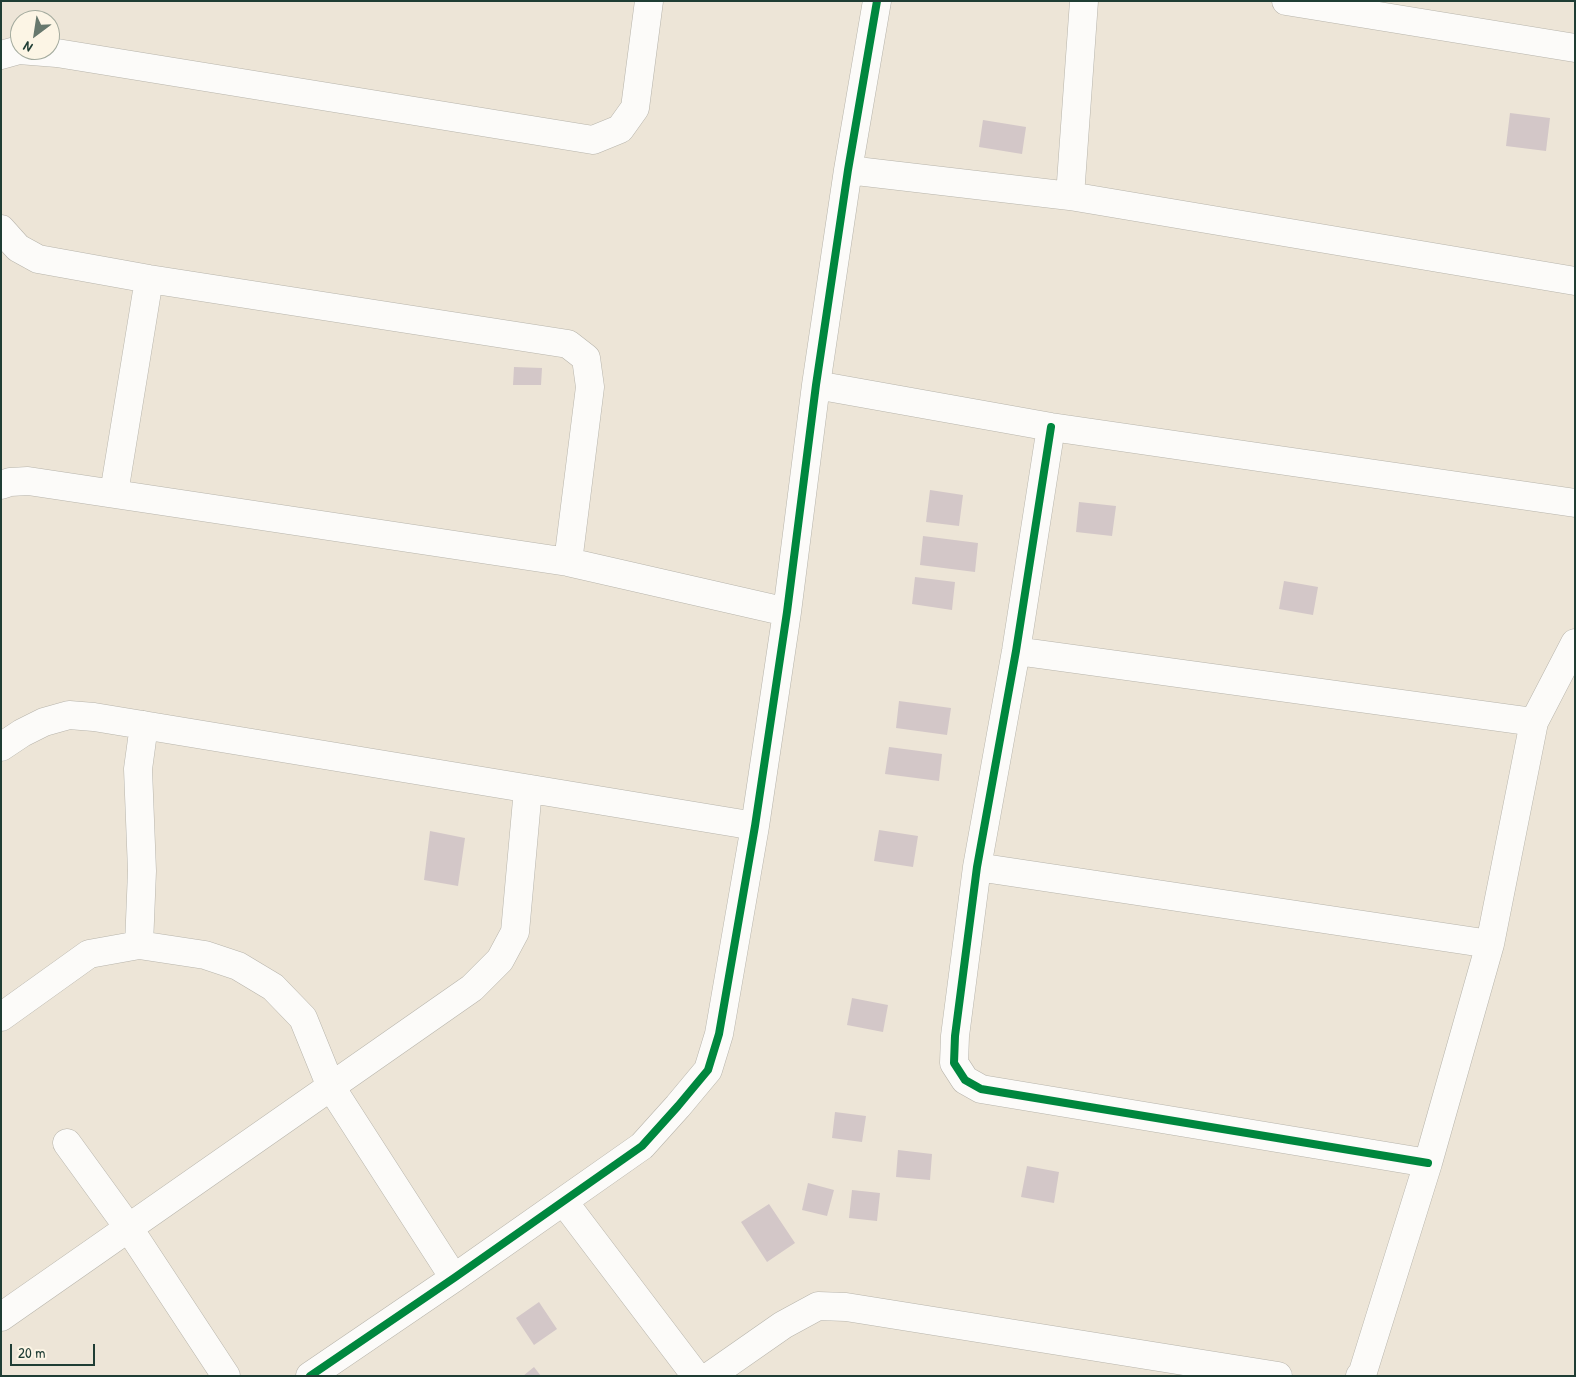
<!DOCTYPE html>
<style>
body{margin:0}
#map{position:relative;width:1576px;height:1377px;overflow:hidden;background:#ede5d7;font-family:"Patrick Hand",sans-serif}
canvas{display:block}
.frame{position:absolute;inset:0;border:2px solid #1f3d34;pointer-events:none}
.north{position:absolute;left:10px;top:10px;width:50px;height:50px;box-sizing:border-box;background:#fcf5e5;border:1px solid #a4ab9e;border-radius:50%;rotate:211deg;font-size:14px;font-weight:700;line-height:20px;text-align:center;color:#1f3d34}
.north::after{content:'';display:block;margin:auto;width:18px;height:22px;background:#67786d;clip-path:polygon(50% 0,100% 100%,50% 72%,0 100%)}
.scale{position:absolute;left:10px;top:1344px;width:85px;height:22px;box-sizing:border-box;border:2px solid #1f3d34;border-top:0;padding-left:6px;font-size:15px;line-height:18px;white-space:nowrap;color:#1f3d34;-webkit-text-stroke:4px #fcf5e5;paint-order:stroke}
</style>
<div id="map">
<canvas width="1576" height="1377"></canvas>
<div class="frame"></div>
<div class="north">N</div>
<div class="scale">20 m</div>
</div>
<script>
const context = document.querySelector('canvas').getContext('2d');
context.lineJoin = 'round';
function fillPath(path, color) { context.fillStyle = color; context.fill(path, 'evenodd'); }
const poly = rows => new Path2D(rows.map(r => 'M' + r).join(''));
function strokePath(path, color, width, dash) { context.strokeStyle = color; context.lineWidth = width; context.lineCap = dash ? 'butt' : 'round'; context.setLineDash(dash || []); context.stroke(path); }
fillPath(poly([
 [1510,113,1550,118,1546,151,1506,146],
 [983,120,1026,127,1022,154,979,147],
 [514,367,542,368,541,385,513,385],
 [930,490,963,495,959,526,926,522],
 [1079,502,1116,506,1112,536,1076,532],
 [923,536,978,543,975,572,920,565],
 [915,577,955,582,952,610,912,604],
 [1284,581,1318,587,1313,615,1279,609],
 [899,701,951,708,947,735,896,728],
 [889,747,942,754,939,781,885,774],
 [879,830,918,836,913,867,874,861],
 [430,831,465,838,458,886,424,880],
 [852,998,888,1005,883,1032,847,1025],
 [835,1112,866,1116,862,1142,832,1138],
 [898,1150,932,1154,930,1180,896,1177],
 [1027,1166,1059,1172,1054,1203,1021,1197],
 [808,1183,834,1190,827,1216,802,1210],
 [852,1190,880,1193,877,1221,849,1218],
 [769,1204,795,1243,767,1262,741,1222],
 [539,1302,557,1329,534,1345,516,1318],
 [534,1367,541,1376,523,1376]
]), '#d3c7c8');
const minor = poly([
 [1286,1,1575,48],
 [1,55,19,50,57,53,593,140,620,129,635,108,649,1],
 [848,170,1070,196,1575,281],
 [1070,196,1084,1],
 [1,229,18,248,38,259,149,279,568,344,586,358,590,387,568,562],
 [816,385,1051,427,1575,503],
 [1051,427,1016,651,977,867,955,1036,954,1063,965,1080,981,1089,1428,1163],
 [1,485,10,482,28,481,568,562,787,612],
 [114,493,149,279],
 [1016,651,1534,722],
 [1,747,22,733,44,722,69,715,94,717,755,826],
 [977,867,1490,944],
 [139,945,142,871,138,769,144,725],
 [1,1017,89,954,139,945,205,955,238,966,273,987,303,1018,331,1087,454,1278],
 [67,1143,128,1227,226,1376],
 [564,1202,696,1376],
 [1,1317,472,988,500,960,515,932,528,789],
 [310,1376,454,1278,642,1146,678,1106,708,1070,719,1034,755,826,787,612,816,385,848,170,877,1],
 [710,1376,783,1325,818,1306,846,1307,1278,1376],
 [1360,1376,1362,1375,1428,1163,1490,944,1534,722,1575,643]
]);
strokePath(minor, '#b7b4ab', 29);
strokePath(minor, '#fcfbf9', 28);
strokePath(poly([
 [1051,427,1016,651,977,867,955,1036,954,1063,965,1080,981,1089,1428,1163],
 [310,1376,454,1278,642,1146,678,1106,708,1070,719,1034,755,826,787,612,816,385,848,170,877,1]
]), '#00873e', 8);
</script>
